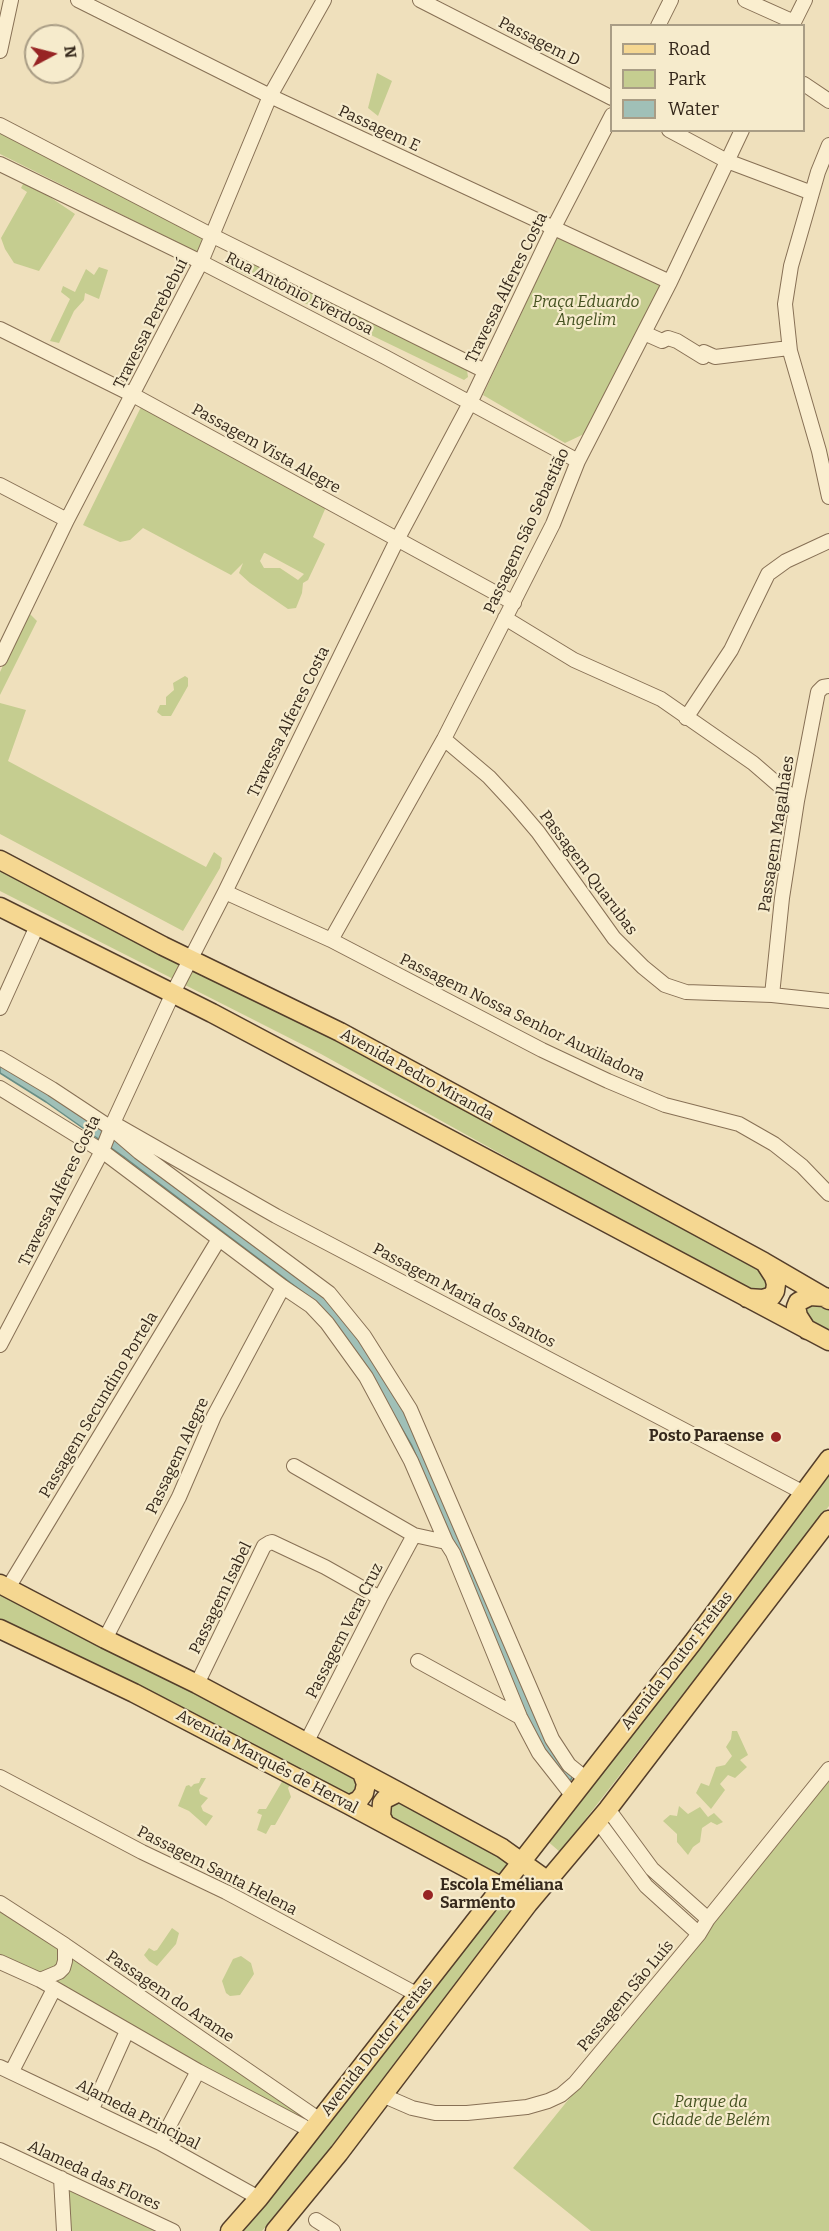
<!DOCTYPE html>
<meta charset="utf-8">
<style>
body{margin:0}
#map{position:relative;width:829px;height:2231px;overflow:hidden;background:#efe0bc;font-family:Bitter,serif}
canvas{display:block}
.legend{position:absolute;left:610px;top:24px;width:195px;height:108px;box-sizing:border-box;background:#f6ebcc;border:2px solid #a99d85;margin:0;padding:8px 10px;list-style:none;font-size:18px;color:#35281b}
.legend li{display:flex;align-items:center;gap:12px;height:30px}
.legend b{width:30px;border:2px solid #a99d85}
.north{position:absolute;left:24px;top:24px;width:60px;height:60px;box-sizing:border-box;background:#f6ebcc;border:2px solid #a99d85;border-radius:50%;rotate:83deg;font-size:16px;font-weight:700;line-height:24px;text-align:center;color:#35281b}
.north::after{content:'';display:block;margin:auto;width:21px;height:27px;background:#972424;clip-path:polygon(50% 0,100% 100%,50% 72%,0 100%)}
</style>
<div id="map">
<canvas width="829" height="2231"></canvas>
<ul class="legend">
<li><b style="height:8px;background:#f5d791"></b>Road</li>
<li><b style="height:16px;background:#c5cd90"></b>Park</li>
<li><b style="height:16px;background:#a0c0b7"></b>Water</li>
</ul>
<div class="north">N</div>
</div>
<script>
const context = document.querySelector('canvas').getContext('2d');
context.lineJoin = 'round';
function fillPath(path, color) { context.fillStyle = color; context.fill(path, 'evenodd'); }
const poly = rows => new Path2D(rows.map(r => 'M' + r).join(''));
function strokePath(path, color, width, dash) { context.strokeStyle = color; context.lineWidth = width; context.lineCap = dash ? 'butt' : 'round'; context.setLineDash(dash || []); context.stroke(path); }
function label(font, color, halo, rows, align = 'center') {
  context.font = font + ' Bitter,serif'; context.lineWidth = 4.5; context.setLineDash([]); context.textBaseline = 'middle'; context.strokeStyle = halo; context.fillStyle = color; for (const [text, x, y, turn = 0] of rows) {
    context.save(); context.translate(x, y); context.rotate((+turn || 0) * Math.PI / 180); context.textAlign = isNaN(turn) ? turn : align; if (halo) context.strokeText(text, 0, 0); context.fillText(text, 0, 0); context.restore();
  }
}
fillPath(poly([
 [377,73,392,81,378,116,368,108],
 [0,131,206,235,197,252,0,154],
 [25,180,75,214,39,271,14,263,5,249,1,238,27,192,21,188],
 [558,235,668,284,584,434,565,443,483,395],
 [233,250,467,370,468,377,464,380,226,265],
 [99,267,108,270,99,299,85,293,84,300,74,311,59,343,50,341,70,299,61,292,63,286,75,292,86,269,94,275],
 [141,407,326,507,313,537,325,544,308,580,303,583,302,593,296,608,288,609,250,583,239,573,243,563,231,575,143,528,130,540,120,542,83,525],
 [264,553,265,553,304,574,298,580,280,568,264,568,260,561],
 [28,612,37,621,0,695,0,672],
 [185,676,188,678,188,686,171,716,162,716,157,712,160,705,166,705,166,697,174,690,173,683],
 [0,703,26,710,8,761,206,867,214,852,222,858,220,868,183,931,0,834],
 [0,866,204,971,201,977,206,973,216,976,756,1264,772,1286,753,1294,321,1054,0,891],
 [807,1303,829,1304,829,1331,808,1320,806,1313],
 [829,1465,829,1506,560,1852,545,1839],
 [0,1588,360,1779,353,1797,344,1794,0,1623],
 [732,1731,737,1731,748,1755,740,1760,747,1767,735,1778,728,1775,720,1784,725,1790,711,1809,696,1793,701,1783,709,1786,716,1767,725,1765,732,1756,726,1747,731,1739],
 [829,1770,829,2231,591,2231,513,2168,722,1910],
 [201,1778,206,1778,199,1790,200,1794,208,1798,201,1806,203,1811,213,1816,206,1826,189,1811,178,1806,186,1786,189,1785,191,1787,194,1784,199,1783],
 [283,1780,292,1783,288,1788,291,1797,275,1825,271,1825,266,1834,257,1830,262,1815,257,1813,259,1809,266,1809],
 [399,1795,509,1862,507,1868,502,1873,497,1874,387,1819,385,1802],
 [679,1806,688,1814,700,1807,708,1817,714,1813,723,1822,717,1825,711,1822,702,1828,700,1842,693,1847,688,1855,677,1842,677,1834,663,1821,670,1815,677,1816],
 [501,1893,516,1903,296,2193,262,2231,234,2231],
 [0,1903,320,2120,312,2131,0,1962],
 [172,1928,179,1933,176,1944,157,1966,149,1961,144,1955,149,1948,154,1951,157,1950],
 [241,1956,251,1963,254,1974,240,1995,230,1996,226,1993,222,1981,233,1959],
 [65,2181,167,2231,69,2231]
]), '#c5cd90');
const water = poly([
 [0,1060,51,1092,323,1296,351,1325,410,1420,573,1776,568,1784,549,1760,535,1735,412,1446,363,1362,329,1317,308,1296,124,1157,46,1102,0,1073,0,1060]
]);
fillPath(water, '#a0c0b7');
strokePath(water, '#688d84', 1.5);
const minor = poly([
 [78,0,270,96,670,282],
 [420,0,612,98],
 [745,0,794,22],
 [658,26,671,0],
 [792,26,805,0],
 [0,51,11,0],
 [804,84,829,101],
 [0,125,213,236,485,371],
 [669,130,727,161,812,193],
 [829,145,818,172,791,266,785,304,790,351,819,451,829,497],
 [0,164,201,262,385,357,578,461],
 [0,329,133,395,514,603],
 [644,333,662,341,668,338,677,341,703,357,704,352,715,357,789,348],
 [0,485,67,520],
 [505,618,574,660,661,699,753,763,797,801],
 [0,659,67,520,201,262,270,96,324,0],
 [686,718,731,650,768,574,786,561,829,541],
 [444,739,489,777,515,805,538,832,614,938,643,967,665,985,686,992,772,995,829,1001],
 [225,892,331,940,542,1050,608,1081,665,1105,739,1124,774,1144,802,1166,829,1194],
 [331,940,444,739,553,524,578,461,670,282,742,130],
 [772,995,782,898,797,801,818,692,823,687,829,686],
 [0,1008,37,926],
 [0,1058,52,1089,111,1128,139,1152,329,1293,364,1336,410,1409,552,1739,569,1765,585,1778],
 [0,1088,102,1151,283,1287,311,1306,327,1323,366,1377,411,1461,446,1542,453,1553,520,1717,539,1753,572,1795],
 [113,1123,276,1216,804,1493],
 [0,1345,102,1151,113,1123,173,993,225,892,397,540,470,403,553,229,612,115],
 [294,1466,414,1535,446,1542],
 [8,1588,219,1239],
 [105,1639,179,1497,214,1416,283,1287],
 [418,1661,520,1717],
 [197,1684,264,1546,269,1543,272,1542,325,1567,380,1598],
 [306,1743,380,1598,414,1535],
 [0,1777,142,1852,226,1892,418,1995],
 [608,1809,652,1869,708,1919],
 [598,1821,646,1886,699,1934],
 [0,1903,65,1945,320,2120],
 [0,1962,40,1980,198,2071,312,2131],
 [40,1980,59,1972,63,1968,65,1961,65,1945],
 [0,2067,160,2143,259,2198],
 [12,2071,54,1989],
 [382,2095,412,2108,435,2113,467,2113,527,2107,548,2101,561,2095,575,2083,699,1934,708,1919,829,1769],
 [92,2109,127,2031],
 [160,2143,198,2071],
 [0,2150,173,2231],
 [61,2178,64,2231],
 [316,2220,333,2231]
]);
const major = poly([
 [0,860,163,946,340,1032,764,1262,829,1300],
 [0,907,212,1013,829,1341],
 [747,1298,763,1299,772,1296,775,1291,776,1284,774,1277,765,1263],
 [807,1330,798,1316,796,1307,798,1302,810,1296,825,1297],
 [0,1584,105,1639,197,1684,399,1792,502,1848,548,1881],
 [0,1629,134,1693,349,1805,502,1887,528,1904],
 [349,1805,359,1800,364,1793,366,1784,362,1773],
 [385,1824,381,1816,382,1803,385,1799,399,1792],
 [230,2231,259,2198,693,1642,829,1459],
 [275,2231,339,2153,528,1904,608,1809,829,1520]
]);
strokePath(minor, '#877055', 16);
strokePath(major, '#543e2a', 21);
strokePath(minor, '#faeecf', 14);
strokePath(major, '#f5d791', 18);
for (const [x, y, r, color] of [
 [776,1437,6,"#972424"],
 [428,1895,6,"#972424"]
]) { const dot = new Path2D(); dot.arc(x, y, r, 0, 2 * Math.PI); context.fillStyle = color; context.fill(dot); strokePath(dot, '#f6ebcc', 2); }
label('16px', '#35281b', '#f6ebcc', [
 ["Passagem D",539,42,27],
 ["Passagem E",379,129,25],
 ["Travessa Alferes Costa",507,288,-64],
 ["Rua Antônio Everdosa",299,294,27],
 ["Travessa Perebebuí",151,324,-63],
 ["Passagem Vista Alegre",266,449,29],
 ["Passagem São Sebastião",527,531,-65],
 ["Travessa Alferes Costa",289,722,-64],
 ["Passagem Magalhães",777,834,-81],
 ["Passagem Quarubas",588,873,53],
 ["Passagem Nossa Senhor Auxiliadora",522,1018,26],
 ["Avenida Pedro Miranda",417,1075,29],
 ["Travessa Alferes Costa",60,1191,-64],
 ["Passagem Maria dos Santos",464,1296,28],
 ["Passagem Secundino Portela",99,1405,-59],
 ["Passagem Alegre",178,1456,-65],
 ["Passagem Isabel",221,1598,-64],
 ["Passagem Vera Cruz",345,1631,-63],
 ["Avenida Doutor Freitas",677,1661,-52],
 ["Avenida Marquês de Herval",267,1762,28],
 ["Passagem Santa Helena",217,1871,27],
 ["Passagem São Luís",626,1996,-50],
 ["Passagem do Arame",170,1997,34],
 ["Avenida Doutor Freitas",377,2047,-52],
 ["Alameda Principal",138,2115,27],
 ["Alameda das Flores",94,2176,25]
]);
label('italic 16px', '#455221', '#f6ebcc', [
 ["Praça Eduardo",586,303],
 ["Angelim",586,321],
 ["Parque da",711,2103],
 ["Cidade de Belém",711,2121]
]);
label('bold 16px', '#35281b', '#f6ebcc', [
 ["Posto Paraense",764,1437],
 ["Escola Emeliana",440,1886,"left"],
 ["Sarmento",440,1904,"left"]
], 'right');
</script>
